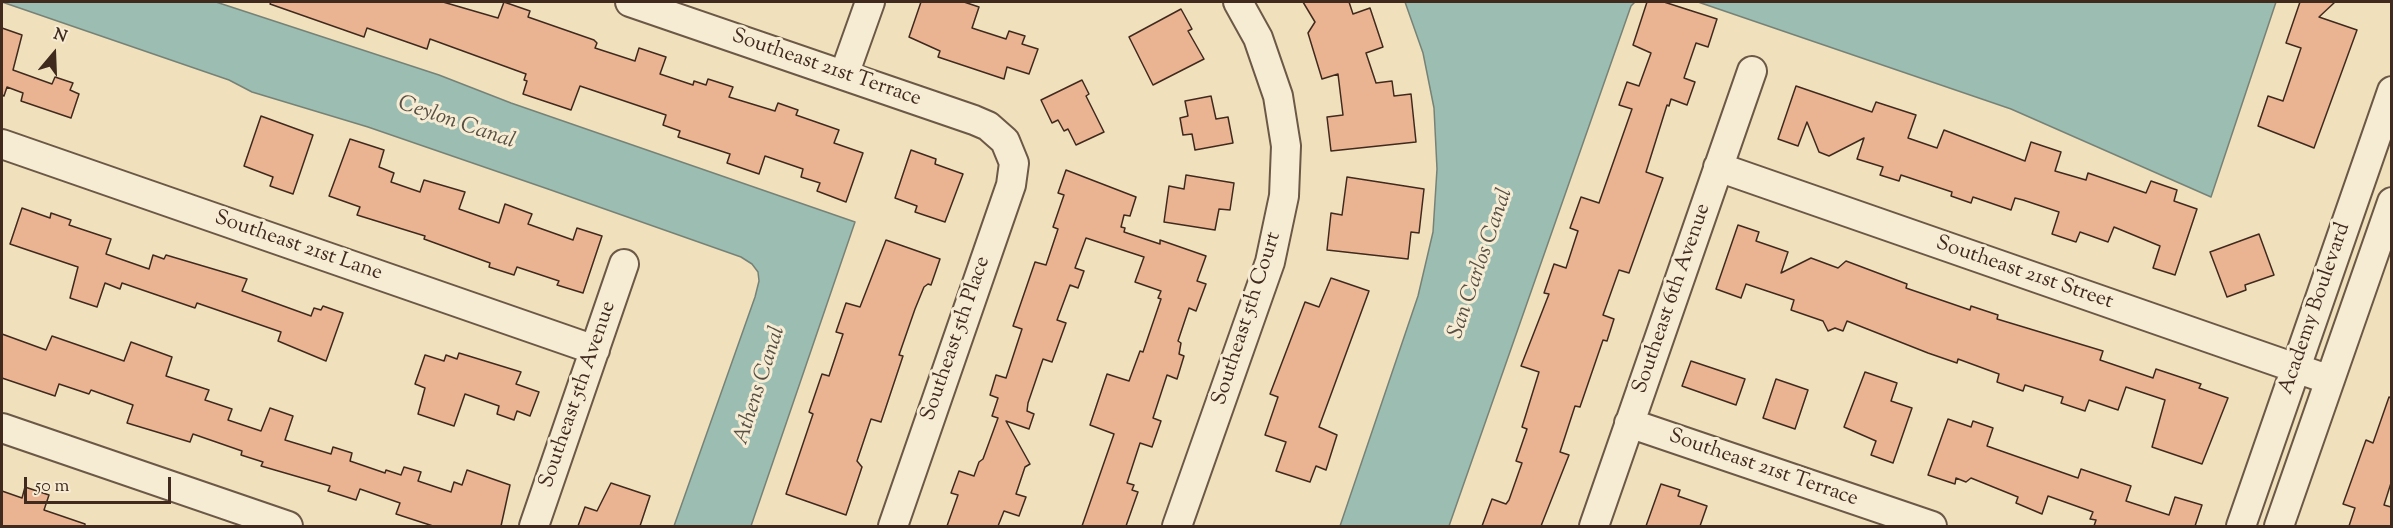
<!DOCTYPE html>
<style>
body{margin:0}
#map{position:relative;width:2393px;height:528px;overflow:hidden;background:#f1e0bc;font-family:"Sorts Mill Goudy",serif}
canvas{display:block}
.frame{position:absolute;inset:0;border:3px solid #402a1e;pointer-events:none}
.north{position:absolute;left:24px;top:24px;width:60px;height:60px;-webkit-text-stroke:4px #f6ebd3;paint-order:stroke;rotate:19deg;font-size:16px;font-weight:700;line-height:24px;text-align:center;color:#402a1e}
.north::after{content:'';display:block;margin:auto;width:21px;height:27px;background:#402a1e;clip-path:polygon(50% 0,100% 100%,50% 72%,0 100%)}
.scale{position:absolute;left:24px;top:477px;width:147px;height:27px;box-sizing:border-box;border:3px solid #402a1e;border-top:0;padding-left:8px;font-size:18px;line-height:21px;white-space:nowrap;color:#402a1e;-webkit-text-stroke:4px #f6ebd3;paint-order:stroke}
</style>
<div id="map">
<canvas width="2393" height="528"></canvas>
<div class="frame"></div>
<div class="north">N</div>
<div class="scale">50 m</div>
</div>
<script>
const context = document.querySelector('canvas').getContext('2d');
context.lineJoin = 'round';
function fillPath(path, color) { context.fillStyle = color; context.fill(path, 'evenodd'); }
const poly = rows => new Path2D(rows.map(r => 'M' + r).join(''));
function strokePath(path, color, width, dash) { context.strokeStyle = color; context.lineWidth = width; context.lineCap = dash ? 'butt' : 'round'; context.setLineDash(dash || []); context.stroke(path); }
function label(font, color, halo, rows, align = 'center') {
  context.font = font + ' "Sorts Mill Goudy",serif'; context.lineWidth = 6; context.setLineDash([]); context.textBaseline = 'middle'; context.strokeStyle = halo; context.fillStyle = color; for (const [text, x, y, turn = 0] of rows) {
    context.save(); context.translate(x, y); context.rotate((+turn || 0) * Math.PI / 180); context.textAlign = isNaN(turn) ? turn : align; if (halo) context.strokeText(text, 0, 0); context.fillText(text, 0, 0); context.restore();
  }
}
const water = poly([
 [2,2,216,2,439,75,511,103,855,222,751,526,674,526,755,297,759,281,758,272,752,264,741,257,548,189,368,127,252,92,229,80,2,2],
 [1405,2,1635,2,1631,6,1449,526,1340,526,1418,296,1433,232,1437,169,1434,108,1423,53,1405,2],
 [1698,2,2276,2,2211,197,2011,109,1698,2]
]);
fillPath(water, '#9bbdb2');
strokePath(water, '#778277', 1.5);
const building = poly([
 [271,2,443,2,498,18,504,2,530,11,528,17,594,40,597,43,595,48,635,61,639,48,666,57,660,74,693,85,694,81,706,85,708,79,733,87,729,97,775,111,778,103,798,110,796,115,839,130,834,143,863,153,846,202,817,191,820,183,801,177,803,169,765,156,759,174,727,163,730,154,678,137,680,131,663,125,666,115,580,86,571,110,523,94,527,81,524,80,526,74,430,39,427,49,367,28,364,37,270,4,271,2],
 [921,2,964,2,979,7,972,28,1006,39,1009,31,1025,36,1022,44,1038,49,1029,74,1007,67,1004,79,938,57,940,51,909,37,921,2],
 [1303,2,1349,2,1353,14,1370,8,1383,47,1366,53,1376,83,1392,81,1394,96,1411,94,1416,142,1331,151,1327,117,1343,115,1338,74,1322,79,1308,33,1315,22,1303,2],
 [1647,2,1664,2,1717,19,1708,47,1696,43,1684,78,1695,82,1687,105,1671,99,1669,106,1667,105,1646,172,1663,178,1629,273,1619,270,1603,315,1614,319,1607,341,1603,340,1580,407,1575,406,1560,452,1569,455,1541,526,1482,526,1492,499,1506,504,1509,500,1522,463,1516,461,1527,429,1522,427,1539,372,1521,366,1549,294,1544,293,1554,264,1566,268,1578,231,1570,228,1581,197,1599,203,1632,109,1619,105,1627,82,1639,86,1651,53,1633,45,1647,2],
 [2300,2,2335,2,2319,17,2357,30,2314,148,2258,126,2268,96,2283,101,2301,48,2286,43,2300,2],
 [1181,9,1192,29,1188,31,1204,59,1153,85,1129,37,1181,9],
 [2,28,22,35,13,70,52,84,55,77,73,83,70,90,79,94,71,118,21,101,23,93,7,87,4,96,2,95,2,28],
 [1082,80,1089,94,1086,96,1104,132,1076,145,1068,129,1064,131,1058,120,1052,123,1041,100,1082,80],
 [1796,86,1872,112,1876,102,1916,115,1908,138,1937,148,1944,130,2025,161,2031,142,2061,152,2055,171,2086,180,2088,173,2146,193,2151,181,2177,190,2174,201,2197,209,2175,275,2153,268,2160,246,2114,227,2108,242,2080,232,2076,242,2052,234,2059,212,2023,200,2015,198,2011,210,1973,197,1971,203,1951,196,1952,192,1901,175,1899,181,1880,175,1883,167,1857,159,1864,138,1829,156,1819,152,1807,122,1798,146,1778,139,1796,86],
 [1211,96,1216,119,1228,117,1233,143,1195,150,1192,134,1183,135,1180,118,1188,116,1185,101,1211,96],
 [261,116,313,135,293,194,270,186,273,177,244,166,261,116],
 [350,139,384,150,379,167,394,173,391,182,420,192,424,180,465,192,459,209,499,223,505,204,532,214,528,224,573,240,577,228,602,236,583,293,557,285,559,281,517,267,514,275,489,267,490,263,424,239,425,236,357,215,360,207,329,196,350,139],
 [911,150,936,159,935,164,963,174,945,222,915,212,917,206,895,198,911,150],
 [1066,170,1136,197,1130,216,1124,215,1121,227,1125,228,1124,232,1160,244,1160,240,1206,256,1197,281,1206,284,1196,311,1189,308,1178,341,1181,343,1179,354,1184,356,1177,379,1167,375,1153,418,1161,421,1152,447,1140,443,1127,483,1134,485,1132,490,1138,492,1126,526,1082,526,1114,434,1090,425,1107,374,1129,381,1140,351,1143,352,1161,299,1158,298,1161,291,1135,282,1144,257,1086,238,1075,268,1084,271,1078,288,1070,285,1057,320,1066,323,1052,362,1043,359,1028,403,1027,411,1034,414,1029,429,1006,421,1030,464,1025,467,1016,494,1026,497,1019,516,1004,511,998,526,947,526,958,495,951,493,959,471,974,476,979,462,983,459,998,418,992,416,998,398,990,395,996,375,1006,378,1022,329,1013,326,1035,262,1046,265,1058,229,1053,227,1064,195,1058,193,1066,170],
 [1186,175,1234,183,1230,210,1219,209,1215,230,1164,222,1169,186,1184,189,1186,175],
 [1347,177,1424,189,1419,233,1411,232,1408,259,1327,250,1331,213,1342,215,1347,177],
 [22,208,50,218,51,213,71,220,69,225,111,239,106,254,149,269,153,255,164,259,166,255,247,279,242,291,311,316,314,308,321,310,323,306,343,313,326,361,278,341,281,332,197,303,195,308,122,283,120,289,105,283,97,307,70,298,78,267,10,244,22,208],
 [1738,225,1759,232,1756,241,1788,252,1781,273,1811,258,1838,268,1846,261,1907,284,1906,288,1970,310,1971,306,1998,315,1997,319,2103,351,2100,360,2153,378,2156,369,2201,384,2199,388,2228,398,2202,464,2152,447,2165,400,2126,387,2118,410,2089,400,2085,411,2061,403,2063,397,2025,385,2023,391,1997,382,1999,374,1958,359,1957,363,1928,353,1847,321,1843,331,1835,328,1828,331,1823,321,1791,310,1794,300,1746,284,1741,298,1716,289,1738,225],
 [2259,234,2274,275,2245,285,2246,290,2227,297,2210,252,2259,234],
 [886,240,940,259,931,285,928,284,924,287,915,309,899,355,903,356,881,422,871,419,857,461,862,467,846,515,786,494,813,414,809,412,822,374,829,376,843,334,836,332,846,303,860,307,886,240],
 [1331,278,1369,291,1319,427,1337,435,1326,470,1316,466,1310,482,1276,471,1286,442,1265,435,1278,397,1270,394,1305,302,1319,307,1331,278],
 [2,334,46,350,52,336,124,361,131,342,172,357,166,376,209,390,205,400,232,409,228,420,261,431,270,408,293,416,285,440,331,454,333,447,352,453,350,461,385,473,386,470,401,475,404,467,421,472,418,481,451,492,454,482,462,485,467,470,510,485,501,526,433,526,396,514,400,503,360,489,356,500,328,491,330,486,261,466,263,462,241,455,242,451,193,434,190,442,127,423,133,405,91,390,89,394,59,384,55,396,2,378,2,334],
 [459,353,521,372,516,384,539,392,530,416,517,411,514,420,497,414,499,406,465,394,454,426,418,414,425,388,415,384,425,355,444,361,446,355,457,359,459,353],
 [1691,361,1745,379,1736,405,1682,386,1691,361],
 [1865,372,1897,383,1891,401,1912,408,1893,463,1871,455,1876,441,1844,427,1865,372],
 [1776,379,1808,390,1795,429,1763,418,1776,379],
 [2389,397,2391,398,2391,483,2384,505,2391,507,2391,526,2349,526,2355,508,2343,504,2366,440,2373,443,2389,397],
 [1948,419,1971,427,1973,421,1993,428,1987,446,2078,478,2081,469,2131,486,2126,501,2169,515,2175,497,2202,505,2195,526,2094,526,2096,520,2090,519,2093,512,2048,496,2042,514,2016,503,2018,497,1971,478,1966,482,1956,478,1955,484,1928,475,1948,419],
 [611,483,650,496,640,526,578,526,585,507,597,511,611,483],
 [1661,484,1680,490,1678,496,1707,506,1700,526,1646,526,1661,484],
 [25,487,49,495,44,510,85,524,85,526,2,526,2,491,22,498,25,487]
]);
fillPath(building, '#eab493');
strokePath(building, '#402a1e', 1.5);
const minor = poly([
 [630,2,974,120,988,126,1005,141,1014,163,1011,185,893,526],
 [844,75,870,2],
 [2,144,595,350],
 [1718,167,2330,380],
 [1629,423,1932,526],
 [2,428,288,526],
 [534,526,624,264],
 [1177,526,1270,262,1284,196,1286,146,1278,96,1258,38,1238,2],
 [1594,526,1752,71],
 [2241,526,2392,91],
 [2279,526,2392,202]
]);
strokePath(minor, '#6c5846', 32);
strokePath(minor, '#f6ebd3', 28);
label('21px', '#402a1e', '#f6ebd3', [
 ["Southeast 21st Terrace",826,69,19],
 ["Southeast 21st Lane",298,247,19],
 ["Southeast 21st Street",2024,274,19],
 ["Southeast 6th Avenue",1673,299,-71],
 ["Academy Boulevard",2316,309,-71],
 ["Southeast 5th Court",1248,319,-72],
 ["Southeast 5th Place",957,339,-71],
 ["Southeast 5th Avenue",579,395,-71],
 ["Southeast 21st Terrace",1763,469,19]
]);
label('italic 22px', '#574f43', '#f6ebd3', [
 ["Ceylon Canal",456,124,19],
 ["San Carlos Canal",1482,264,-71],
 ["Athens Canal",761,386,-72]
]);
</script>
